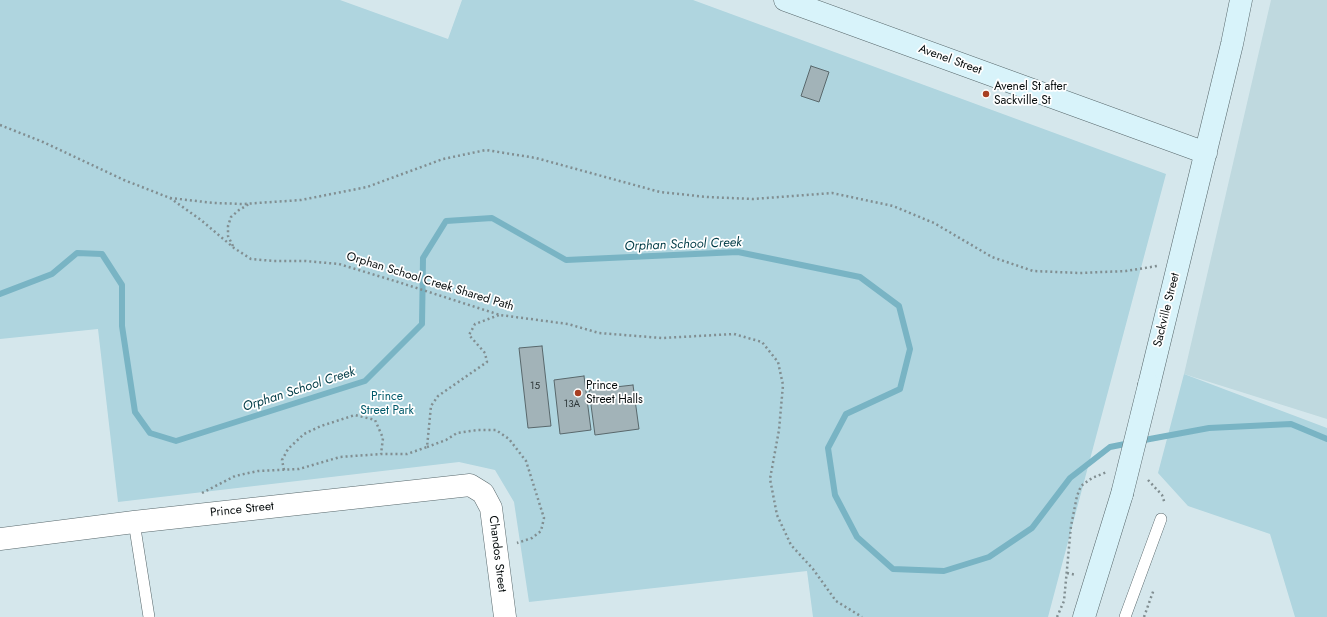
<!DOCTYPE html>
<style>
body{margin:0}
canvas{display:block;background:#d5e7ec}
</style>
<canvas width="1327" height="617"></canvas>
<script>
const context = document.querySelector('canvas').getContext('2d');
context.lineJoin = 'round';
function fillPath(path, color) { context.fillStyle = color; context.fill(path, 'evenodd'); }
const poly = rows => new Path2D(rows.map(r => 'M' + r).join(''));
function strokePath(path, color, width, dash) { context.strokeStyle = color; context.lineWidth = width; context.lineCap = dash ? 'butt' : 'round'; context.setLineDash(dash || []); context.stroke(path); }
function label(font, color, halo, rows, align = 'center') {
  context.font = font + ' Jost,sans-serif'; context.lineWidth = 3.5; context.setLineDash([]); context.textBaseline = 'middle'; context.strokeStyle = halo; context.fillStyle = color; for (const [text, x, y, turn = 0] of rows) {
    context.save(); context.translate(x, y); context.rotate((+turn || 0) * Math.PI / 180); context.textAlign = isNaN(turn) ? turn : align; if (halo) context.strokeText(text, 0, 0); context.fillText(text, 0, 0); context.restore();
  }
}
fillPath(poly([
 [1271,0,1327,0,1327,419,1184,374]
]), '#bfd9df');
fillPath(poly([
 [0,0,340,0,448,39,462,0,693,0,1166,174,1048,617,813,617,807,571,529,602,514,502,495,470,459,462,118,502,98,329,0,339],
 [1184,374,1327,428,1327,617,1295,617,1270,534,1188,506,1158,473]
]), '#afd5df');
strokePath(poly([
 [0,294,52,274,77,253,102,254,122,285,122,326,135,412,150,433,176,441,365,381,422,324,423,258,446,221,492,218,566,260,738,252,860,277,899,306,910,349,900,389,846,414,828,448,835,495,857,537,893,569,944,571,989,557,1032,528,1070,478,1110,447,1130,443],
 [1139,441,1209,428,1291,424,1327,439]
]), '#79b4c4', 6);
const building = poly([
 [811,66,829,72,819,102,801,96,811,66],
 [542,346,551,426,528,428,519,348,542,346],
 [584,376,591,430,560,434,554,380,584,376],
 [633,385,639,429,595,435,589,390,633,385]
]);
fillPath(building, '#a2b3b8');
strokePath(building, '#59686c', 1);
const lane = poly([
 [134,522,149,617],
 [1125,617,1161,519]
]);
const street = poly([
 [0,539,134,522,470,485,483,493,491,508,505,617]
]);
const secondary = poly([
 [785,0,1206,153],
 [1149,385,1232,44,1241,0],
 [1084,617,1122,494]
]);
strokePath(lane, '#58686c', 12);
strokePath(street, '#58686c', 23);
strokePath(secondary, '#58686c', 23);
strokePath(poly([
 [0,125,43,142,124,180,170,198,201,220,234,248,251,259,274,261,305,261,339,264,398,282,500,315,568,324,599,333,662,338,734,334,762,342,778,362,783,385,779,430,770,479,777,515,791,545,813,569,836,601,862,617],
 [170,198,214,203,243,204,301,200,367,187,443,159,486,150,536,158,660,192,707,197,753,199,832,193,893,206,934,223,992,257,1033,271,1080,273,1126,271,1157,266],
 [233,246,228,236,228,226,231,217,239,210,249,204],
 [427,447,446,440,457,433,478,430,496,430,509,439,526,461,544,518,541,531,532,538,517,543],
 [284,470,282,460,288,449,304,434,321,426,355,415,375,420,383,438,381,454],
 [1148,480,1162,495,1165,504],
 [202,493,235,476,258,471,299,469,340,457,381,454,407,454,427,447,431,406,438,396,487,362,485,353,469,335,475,324,499,315],
 [1067,573,1076,575],
 [1057,617,1064,601,1071,526,1077,496,1081,486,1092,478,1107,472],
 [1144,617,1154,589]
]), '#818e91', 2.5, [2, 3]);
strokePath(lane, '#fff', 11);
strokePath(street, '#fff', 22);
strokePath(secondary, '#d8f3fa', 22);
const secondaryBridge = poly([
 [1122,494,1149,385]
]);
strokePath(secondaryBridge, '#58686c', 23, []);
strokePath(secondaryBridge, '#d8f3fa', 22);
for (const [x, y, r, color] of [
 [986,94,4,"#a83f22"],
 [578,393,4,"#a83f22"]
]) { const dot = new Path2D(); dot.arc(x, y, r, 0, 2 * Math.PI); context.fillStyle = color; context.fill(dot); strokePath(dot, '#fff', 1.5); }
label('10px', '#2e3739', null, [
 ["15",535,387],
 ["13A",572,405]
]);
label('12px', '#080e0f', '#fff', [
 ["Avenel Street",950,60,20],
 ["Orphan School Creek Shared Path",430,282,17],
 ["Sackville Street",1167,310,-76],
 ["Prince Street",242,510,-6],
 ["Chandos Street",497,554,83]
]);
label('12px', '#080e0f', '#fff', [
 ["Avenel St after",994,87],
 ["Sackville St",994,101],
 ["Prince",586,386],
 ["Street Halls",586,400]
], 'left');
label('12px', '#00596a', '#fff', [
 ["Prince",387,397],
 ["Street Park",387,411]
]);
label('italic 13px', '#023c47', '#fff', [
 ["Orphan School Creek",683,245,-2],
 ["Orphan School Creek",299,390,-18]
]);
</script>
